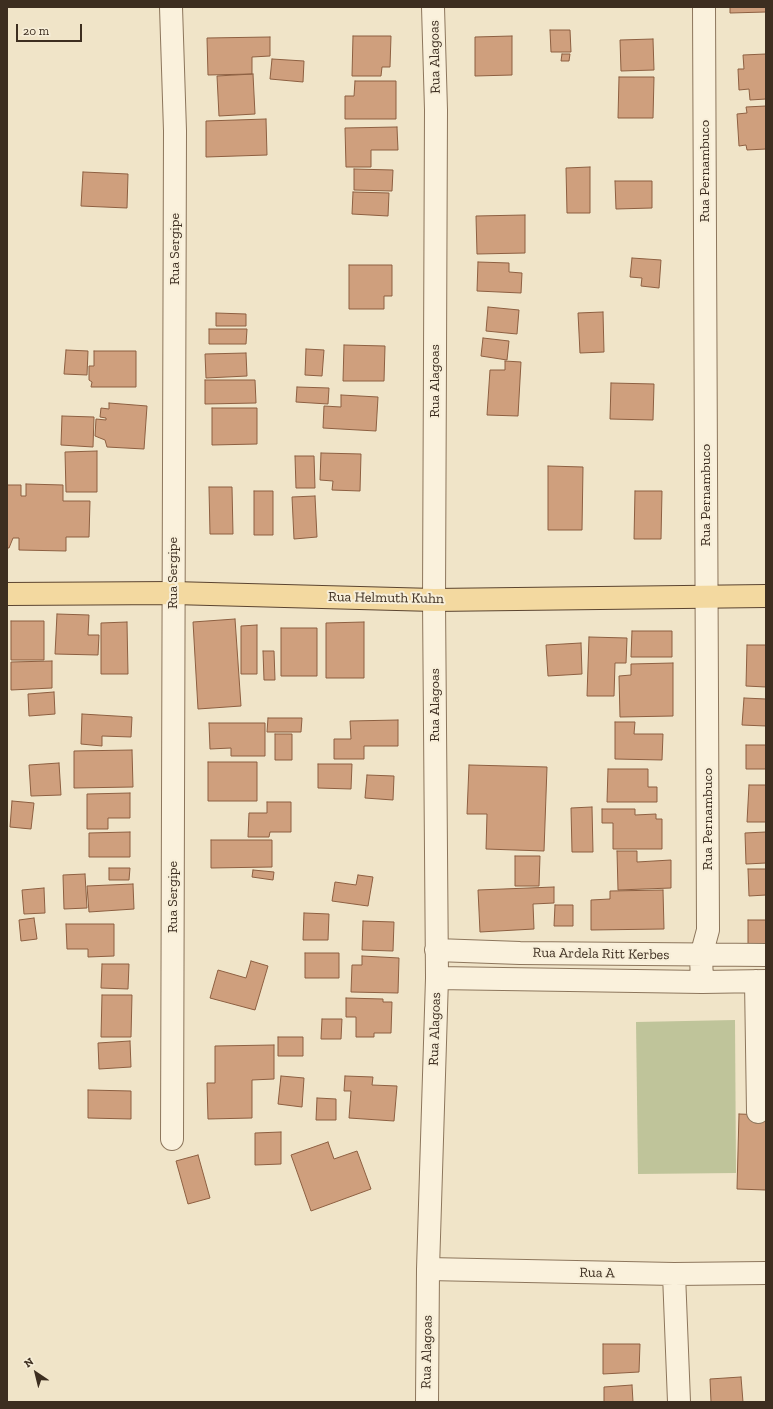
<!DOCTYPE html>
<style>
body{margin:0}
#map{position:relative;width:773px;height:1409px;overflow:hidden;background:#f0e4c8;font-family:"Zilla Slab",serif}
canvas{display:block}
.frame{position:absolute;inset:0;border:8px solid #3d2e20;pointer-events:none}
.north{position:absolute;left:16px;top:1353px;width:40px;height:40px;-webkit-text-stroke:3px #f7eed8;paint-order:stroke;rotate:325deg;font-size:11px;font-weight:700;line-height:16px;text-align:center;color:#3d2e20}
.north::after{content:'';display:block;margin:auto;width:14px;height:18px;background:#3d2e20;clip-path:polygon(50% 0,100% 100%,50% 72%,0 100%)}
.scale{position:absolute;left:16px;top:24px;width:66px;height:18px;box-sizing:border-box;border:2px solid #3d2e20;border-top:0;padding-left:5px;font-size:12px;line-height:14px;white-space:nowrap;color:#3d2e20;-webkit-text-stroke:3px #f7eed8;paint-order:stroke}
</style>
<div id="map">
<canvas width="773" height="1409"></canvas>
<div class="frame"></div>
<div class="north">N</div>
<div class="scale">20 m</div>
</div>
<script>
const context = document.querySelector('canvas').getContext('2d');
context.lineJoin = 'round';
function fillPath(path, color) { context.fillStyle = color; context.fill(path, 'evenodd'); }
const poly = rows => new Path2D(rows.map(r => 'M' + r).join(''));
function strokePath(path, color, width, dash) { context.strokeStyle = color; context.lineWidth = width; context.lineCap = dash ? 'butt' : 'round'; context.setLineDash(dash || []); context.stroke(path); }
function label(font, color, halo, rows, align = 'center') {
  context.font = font + ' "Zilla Slab",serif'; context.lineWidth = 4; context.setLineDash([]); context.textBaseline = 'middle'; context.strokeStyle = halo; context.fillStyle = color; for (const [text, x, y, turn = 0] of rows) {
    context.save(); context.translate(x, y); context.rotate((+turn || 0) * Math.PI / 180); context.textAlign = isNaN(turn) ? turn : align; if (halo) context.strokeText(text, 0, 0); context.fillText(text, 0, 0); context.restore();
  }
}
fillPath(poly([
 [735,1020,736,1173,638,1174,636,1022]
]), '#bfc49a');
const building = poly([
 [730,7,766,7,766,12,730,13,730,7],
 [550,30,570,30,571,52,551,52,550,30],
 [353,36,391,36,390,67,382,67,381,76,352,76,353,36],
 [512,36,512,75,475,76,475,37,512,36],
 [270,37,270,56,252,57,252,74,208,75,207,38,270,37],
 [653,39,654,70,621,71,620,40,653,39],
 [562,54,570,54,569,61,561,61,562,54],
 [766,54,766,99,750,100,749,89,739,90,738,69,744,69,743,55,766,54],
 [272,59,304,61,303,82,270,79,272,59],
 [253,74,255,114,219,116,217,76,253,74],
 [619,77,654,77,653,118,618,118,619,77],
 [355,81,396,81,396,119,345,119,345,96,354,96,355,81],
 [766,106,766,149,747,150,746,145,739,146,737,114,747,113,746,107,766,106],
 [266,119,267,155,206,157,206,121,266,119],
 [397,127,398,150,371,150,371,167,346,167,345,128,397,127],
 [590,167,590,213,567,213,566,168,590,167],
 [354,169,393,170,392,191,354,190,354,169],
 [83,172,128,174,127,208,81,206,83,172],
 [615,181,652,181,652,208,616,209,615,181],
 [353,192,389,193,388,216,352,214,353,192],
 [525,215,525,253,477,254,476,216,525,215],
 [632,258,661,260,659,288,641,286,642,278,630,277,632,258],
 [478,262,509,263,509,272,522,273,521,293,477,291,478,262],
 [349,265,392,265,392,296,384,296,384,309,349,309,349,265],
 [488,307,519,310,517,334,486,331,488,307],
 [603,312,604,352,580,353,578,313,603,312],
 [216,313,246,314,246,326,216,326,216,313],
 [209,329,247,329,246,344,209,344,209,329],
 [483,338,509,341,507,360,481,356,483,338],
 [344,345,385,346,384,381,343,381,344,345],
 [306,349,324,350,322,376,305,375,306,349],
 [66,350,88,351,87,375,64,374,66,350],
 [94,351,136,351,136,387,91,387,92,382,89,380,89,366,94,366,94,351],
 [246,353,247,376,206,378,205,354,246,353],
 [505,361,521,362,518,416,487,415,490,370,505,370,505,361],
 [205,380,255,380,256,403,205,404,205,380],
 [611,383,654,384,653,420,610,419,611,383],
 [297,387,329,388,328,404,296,402,297,387],
 [341,395,378,397,376,431,323,428,324,406,341,407,341,395],
 [109,403,147,406,144,449,107,447,105,440,95,436,96,419,106,420,106,418,100,417,101,408,109,409,109,403],
 [212,408,257,408,257,444,212,445,212,408],
 [62,416,94,417,93,447,61,445,62,416],
 [97,451,97,492,66,492,65,452,97,451],
 [321,453,361,454,360,491,332,490,333,481,320,480,321,453],
 [295,456,314,456,315,488,296,488,295,456],
 [548,466,583,467,582,530,548,530,548,466],
 [26,484,63,485,63,501,90,501,89,537,66,537,66,551,19,550,19,538,13,538,9,548,7,548,7,485,21,485,21,496,26,496,26,484],
 [209,487,232,487,233,534,210,534,209,487],
 [254,491,273,491,273,535,254,535,254,491],
 [635,491,662,491,661,539,634,539,635,491],
 [315,496,317,537,294,539,292,497,315,496],
 [57,614,89,615,88,635,99,635,98,655,55,654,57,614],
 [235,619,241,706,198,709,193,622,235,619],
 [11,621,44,621,44,660,11,660,11,621],
 [127,622,128,674,101,674,101,623,127,622],
 [364,622,364,678,326,678,326,623,364,622],
 [257,625,257,674,241,674,241,626,257,625],
 [281,628,317,628,317,676,281,676,281,628],
 [632,631,672,631,672,657,631,657,632,631],
 [589,637,627,638,626,663,615,663,614,696,587,696,589,637],
 [581,643,582,674,548,676,546,645,581,643],
 [747,645,766,645,766,687,746,686,747,645],
 [263,651,274,651,275,680,264,680,263,651],
 [52,661,52,688,11,690,11,662,52,661],
 [673,663,673,716,620,717,619,676,631,675,631,664,673,663],
 [54,692,55,714,29,716,28,694,54,692],
 [744,698,766,699,766,726,742,725,744,698],
 [82,714,132,717,131,737,102,736,102,746,81,744,82,714],
 [268,718,302,718,301,732,267,732,268,718],
 [398,720,398,746,364,746,364,759,334,759,334,739,351,739,350,721,398,720],
 [615,722,635,722,634,734,663,734,662,760,615,759,615,722],
 [209,723,265,723,265,756,231,756,231,748,210,749,209,723],
 [275,734,292,734,292,760,275,760,275,734],
 [746,745,766,745,766,769,746,769,746,745],
 [132,750,133,787,74,788,74,751,132,750],
 [208,762,257,762,257,801,208,801,208,762],
 [59,763,61,795,31,796,29,765,59,763],
 [318,764,352,764,351,789,318,788,318,764],
 [469,765,547,767,544,851,486,849,487,814,467,814,469,765],
 [608,769,648,769,648,787,657,787,657,802,607,802,608,769],
 [367,775,394,776,393,800,365,798,367,775],
 [749,785,766,785,766,822,747,822,749,785],
 [130,793,130,818,108,818,108,829,87,829,87,794,130,793],
 [12,801,34,803,31,829,10,827,12,801],
 [267,802,291,802,291,832,270,832,269,837,248,837,249,813,267,813,267,802],
 [592,807,593,852,572,852,571,808,592,807],
 [602,809,635,809,635,815,656,814,656,819,662,819,662,849,613,849,613,823,602,823,602,809],
 [130,832,130,857,89,857,89,833,130,832],
 [766,832,766,863,746,864,745,833,766,832],
 [211,840,272,840,272,867,211,868,211,840],
 [617,851,637,851,637,862,671,860,671,888,618,890,617,851],
 [515,856,540,856,539,886,515,886,515,856],
 [109,868,130,868,129,880,109,880,109,868],
 [748,869,766,869,766,895,749,896,748,869],
 [253,870,274,872,273,880,252,877,253,870],
 [85,874,87,908,64,909,63,875,85,874],
 [358,875,373,877,368,906,332,901,335,882,356,885,358,875],
 [133,884,134,909,89,912,87,886,133,884],
 [554,887,554,903,533,904,534,929,480,932,478,890,554,887],
 [44,888,45,913,24,914,22,890,44,888],
 [663,890,664,929,591,930,591,900,610,899,610,891,663,890],
 [555,905,573,905,573,926,554,926,555,905],
 [304,913,329,914,328,940,303,940,304,913],
 [34,918,37,939,21,941,19,920,34,918],
 [748,920,766,920,766,952,748,952,748,920],
 [363,921,394,922,393,951,362,950,363,921],
 [66,924,114,924,114,956,88,957,88,949,67,949,66,924],
 [305,953,339,953,339,978,305,978,305,953],
 [362,956,399,958,398,993,351,992,352,965,362,965,362,956],
 [251,961,268,966,255,1010,210,998,218,970,246,978,251,961],
 [102,964,129,964,128,989,101,988,102,964],
 [102,995,132,995,131,1037,101,1037,102,995],
 [346,998,383,999,383,1002,392,1002,391,1033,374,1033,374,1037,356,1037,356,1017,346,1017,346,998],
 [322,1019,342,1019,341,1039,321,1039,322,1019],
 [278,1037,303,1037,303,1056,278,1056,278,1037],
 [130,1041,131,1067,99,1069,98,1043,130,1041],
 [274,1045,274,1079,252,1080,252,1118,208,1119,207,1083,215,1083,215,1046,274,1045],
 [281,1076,304,1078,302,1107,278,1104,281,1076],
 [345,1076,373,1077,372,1085,397,1086,394,1121,349,1118,351,1091,344,1091,345,1076],
 [88,1090,131,1091,131,1119,88,1118,88,1090],
 [317,1098,336,1099,336,1120,316,1120,317,1098],
 [739,1114,766,1115,766,1190,737,1189,739,1114],
 [281,1132,281,1164,255,1165,255,1133,281,1132],
 [328,1142,334,1159,357,1151,371,1189,311,1211,291,1155,328,1142],
 [198,1155,210,1198,188,1204,176,1161,198,1155],
 [603,1344,640,1344,639,1372,603,1374,603,1344],
 [741,1377,743,1402,711,1402,710,1379,741,1377],
 [632,1385,633,1402,604,1402,604,1387,632,1385]
]);
fillPath(building, '#cf9f7d');
strokePath(building, '#8d5f41', 1);
const minor = poly([
 [171,7,175,131,172,1139],
 [436,950,520,953,766,955],
 [437,978,702,982,766,981],
 [756,981,758,1112],
 [702,982,701,956,708,930,704,7],
 [428,1269,674,1274,766,1273],
 [674,1274,679,1402],
 [427,1402,428,1269,437,978,434,600,436,110,433,7]
]);
const major = poly([
 [7,594,173,593,434,600,766,596]
]);
strokePath(minor, '#8d765c', 24);
strokePath(major, '#5b4430', 24);
strokePath(minor, '#faf1dc', 22);
strokePath(major, '#f3d9a0', 22);
label('14px', '#3d2e20', '#f7eed8', [
 ["Rua Alagoas",435,57,-91],
 ["Rua Pernambuco",705,171,-90],
 ["Rua Sergipe",175,249,-90],
 ["Rua Alagoas",435,381,-90],
 ["Rua Pernambuco",706,495,-90],
 ["Rua Sergipe",173,573,-90],
 ["Rua Helmuth Kuhn",386,598,1],
 ["Rua Alagoas",435,705,-90],
 ["Rua Pernambuco",708,819,-90],
 ["Rua Sergipe",173,897,-90],
 ["Rua Ardela Ritt Kerbes",601,954,1],
 ["Rua Alagoas",435,1029,-88],
 ["Rua A",597,1273,1],
 ["Rua Alagoas",427,1352,-89]
]);
</script>
